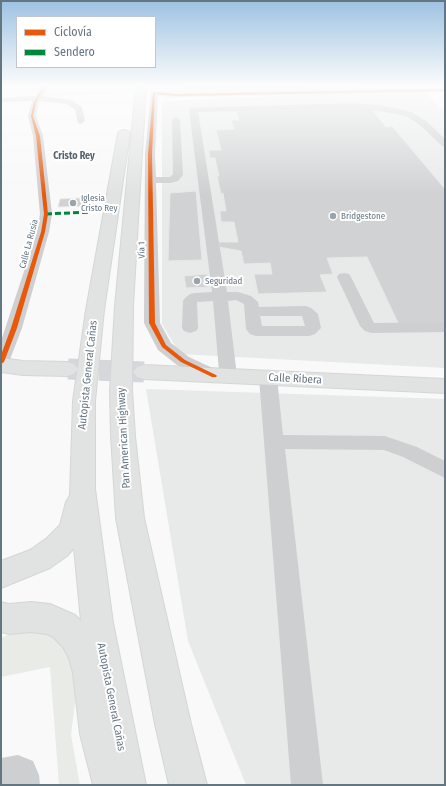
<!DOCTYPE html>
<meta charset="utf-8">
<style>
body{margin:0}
#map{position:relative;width:446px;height:786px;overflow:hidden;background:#f9f9f9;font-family:"Fira Sans Condensed",sans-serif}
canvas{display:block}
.frame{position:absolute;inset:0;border:2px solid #657683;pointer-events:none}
.legend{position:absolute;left:16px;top:16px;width:140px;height:52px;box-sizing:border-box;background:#fff;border:1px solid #c1c8cd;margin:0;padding:5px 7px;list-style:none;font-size:12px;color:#657683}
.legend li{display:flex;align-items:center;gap:8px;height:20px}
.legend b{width:20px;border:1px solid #c1c8cd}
</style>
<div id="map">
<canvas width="446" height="786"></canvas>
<div class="frame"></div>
<ul class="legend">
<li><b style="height:5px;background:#e8590c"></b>Ciclovía</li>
<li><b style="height:5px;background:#00873e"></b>Sendero</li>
</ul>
</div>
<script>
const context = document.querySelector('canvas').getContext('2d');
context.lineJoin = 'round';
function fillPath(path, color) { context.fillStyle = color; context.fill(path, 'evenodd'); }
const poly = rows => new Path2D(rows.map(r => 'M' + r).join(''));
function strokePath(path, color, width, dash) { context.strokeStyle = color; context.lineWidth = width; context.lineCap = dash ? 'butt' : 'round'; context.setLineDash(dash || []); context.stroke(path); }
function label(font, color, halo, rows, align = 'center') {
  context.font = font + ' "Fira Sans Condensed",sans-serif'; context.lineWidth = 4; context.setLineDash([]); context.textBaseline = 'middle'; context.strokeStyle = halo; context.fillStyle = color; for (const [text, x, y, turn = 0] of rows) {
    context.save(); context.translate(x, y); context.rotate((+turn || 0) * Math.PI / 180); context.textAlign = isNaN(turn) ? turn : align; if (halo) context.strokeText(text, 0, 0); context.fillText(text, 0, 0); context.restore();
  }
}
fillPath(poly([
 [167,85,426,85,430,88,167,93],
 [426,93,442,109,445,110,445,368,180,354,162,324,162,102,169,101,325,94],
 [146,389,445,399,445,785,246,785,188,641]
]), '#e8e9e9');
fillPath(poly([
 [115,91,113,94,45,96,46,93],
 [34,631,50,635,65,642,78,679,71,735,80,785,59,785,50,667,1,677,1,638,15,632]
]), '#e8ebe6');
const building = poly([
 [184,85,397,85,398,86,185,90,184,85],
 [371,108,386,127,392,126,445,189,445,323,399,325,367,257,327,258,333,274,320,275,327,292,258,294,254,274,272,274,270,263,244,264,241,251,219,247,219,242,238,242,234,222,221,222,220,211,226,211,223,193,221,194,217,176,219,176,215,158,210,158,209,150,221,150,216,130,234,129,231,120,239,120,236,111,371,108],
 [196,191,202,260,168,261,170,193,196,191],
 [80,198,88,198,87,206,58,207,60,199,80,198],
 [207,274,209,287,186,288,184,276,207,274]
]);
fillPath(building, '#d0d2d3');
strokePath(building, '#e8e8e8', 1);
strokePath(poly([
 [68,369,144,372]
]), '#d4d8dc', 21, [21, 10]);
const major = poly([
 [1,358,23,361,67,362,74,364,78,369,74,374,67,376,23,375,1,372,1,358],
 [144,365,445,379,445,393,144,379,137,377,133,372,137,367,144,365]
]);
const highway = poly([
 [136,85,146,85,133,306,132,390,135,436,144,518,191,724,207,785,169,785,155,724,116,518,111,436,110,390,115,306,136,85],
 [124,130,128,131,130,133,104,310,95,401,95,489,113,623,146,785,93,785,80,734,73,673,69,658,63,647,53,637,47,634,31,632,9,634,1,632,1,602,9,604,31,602,50,604,75,615,81,621,74,548,67,556,50,568,1,588,1,561,30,550,47,538,60,525,66,502,70,495,73,401,86,310,118,133,120,131,124,130]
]);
strokePath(major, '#d5d6d7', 2);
strokePath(highway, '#d5d6d6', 2);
fillPath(poly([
 [1,85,9,85,8,87,1,87,1,85],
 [42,85,50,85,43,96,72,100,82,107,85,121,81,124,78,123,75,110,67,104,40,101,39,102,36,116,43,136,52,214,49,232,22,328,9,362,7,366,1,367,1,341,37,232,40,214,33,136,28,116,32,101,1,102,1,98,35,96,42,85],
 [445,88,445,92,176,97,158,96,155,154,156,177,170,177,173,174,172,120,176,117,180,120,183,175,178,181,170,183,156,183,160,323,171,343,189,357,219,371,213,301,197,302,198,328,196,331,190,333,184,331,182,328,183,301,185,298,190,294,195,293,212,292,189,110,190,108,353,103,379,105,412,112,426,121,445,139,445,147,442,146,420,125,406,116,379,111,353,109,198,112,227,292,238,292,251,296,258,302,259,307,306,306,311,308,318,314,321,328,315,334,309,336,256,336,250,334,246,329,244,304,236,300,228,301,237,376,234,380,228,382,221,379,214,382,208,380,177,365,158,350,144,323,145,154,151,91,176,93,445,88],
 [260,316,302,316,305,326,262,326,260,316],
 [344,273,349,274,351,277,374,323,445,322,445,332,371,333,365,331,360,326,337,277,339,274,344,273],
 [268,372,274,374,277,378,283,435,385,436,417,447,445,461,445,478,403,457,384,450,285,449,323,785,291,785,259,378,262,374,268,372],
 [18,755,33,761,39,775,40,785,1,785,1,758,18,755]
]), '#cecfd0');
fillPath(major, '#e1e2e2');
fillPath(highway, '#e1e2e2');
strokePath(poly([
 [46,214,91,212]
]), '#00873e', 3, [6, 3]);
fillPath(poly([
 [45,85,47,85,36,102,33,116,40,136,48,214,45,232,17,328,4,362,1,364,1,355,11,328,41,232,44,214,36,136,31,116,34,102,45,85],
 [445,89,445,91,176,96,155,94,152,154,155,323,166,345,185,360,216,375,217,376,216,377,212,377,181,362,162,347,149,323,148,154,153,92,176,94,445,89]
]), '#e8590c');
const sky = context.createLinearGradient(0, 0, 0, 195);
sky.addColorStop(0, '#9dc2e2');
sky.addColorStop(0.44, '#fcfcfc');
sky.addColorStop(1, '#fcfcfc00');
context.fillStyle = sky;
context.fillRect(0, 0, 446, 195);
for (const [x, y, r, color] of [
 [73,203,4,"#99a4ac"],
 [333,216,4,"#99a4ac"],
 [197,281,4,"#99a4ac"]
]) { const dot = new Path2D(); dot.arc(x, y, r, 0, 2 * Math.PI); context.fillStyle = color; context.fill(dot); strokePath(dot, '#fff', 1.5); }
label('9px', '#657683', '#fff', [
 ["Iglesia",81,198],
 ["Cristo Rey",81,208],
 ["Bridgestone",341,216],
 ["Seguridad",205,281]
], 'left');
label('9px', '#657683', '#fff', [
 ["Calle La Rusia",29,244,-75],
 ["Vía 1",142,250,-91]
]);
label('bold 10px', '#57646e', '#fff', [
 ["Cristo Rey",74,156]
]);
label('11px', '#657683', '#fff', [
 ["Autopista General Cañas",88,375,-84],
 ["Calle Ribera",295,379,3],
 ["Pan American Highway",124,438,-93],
 ["Autopista General Cañas",111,697,79]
]);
</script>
